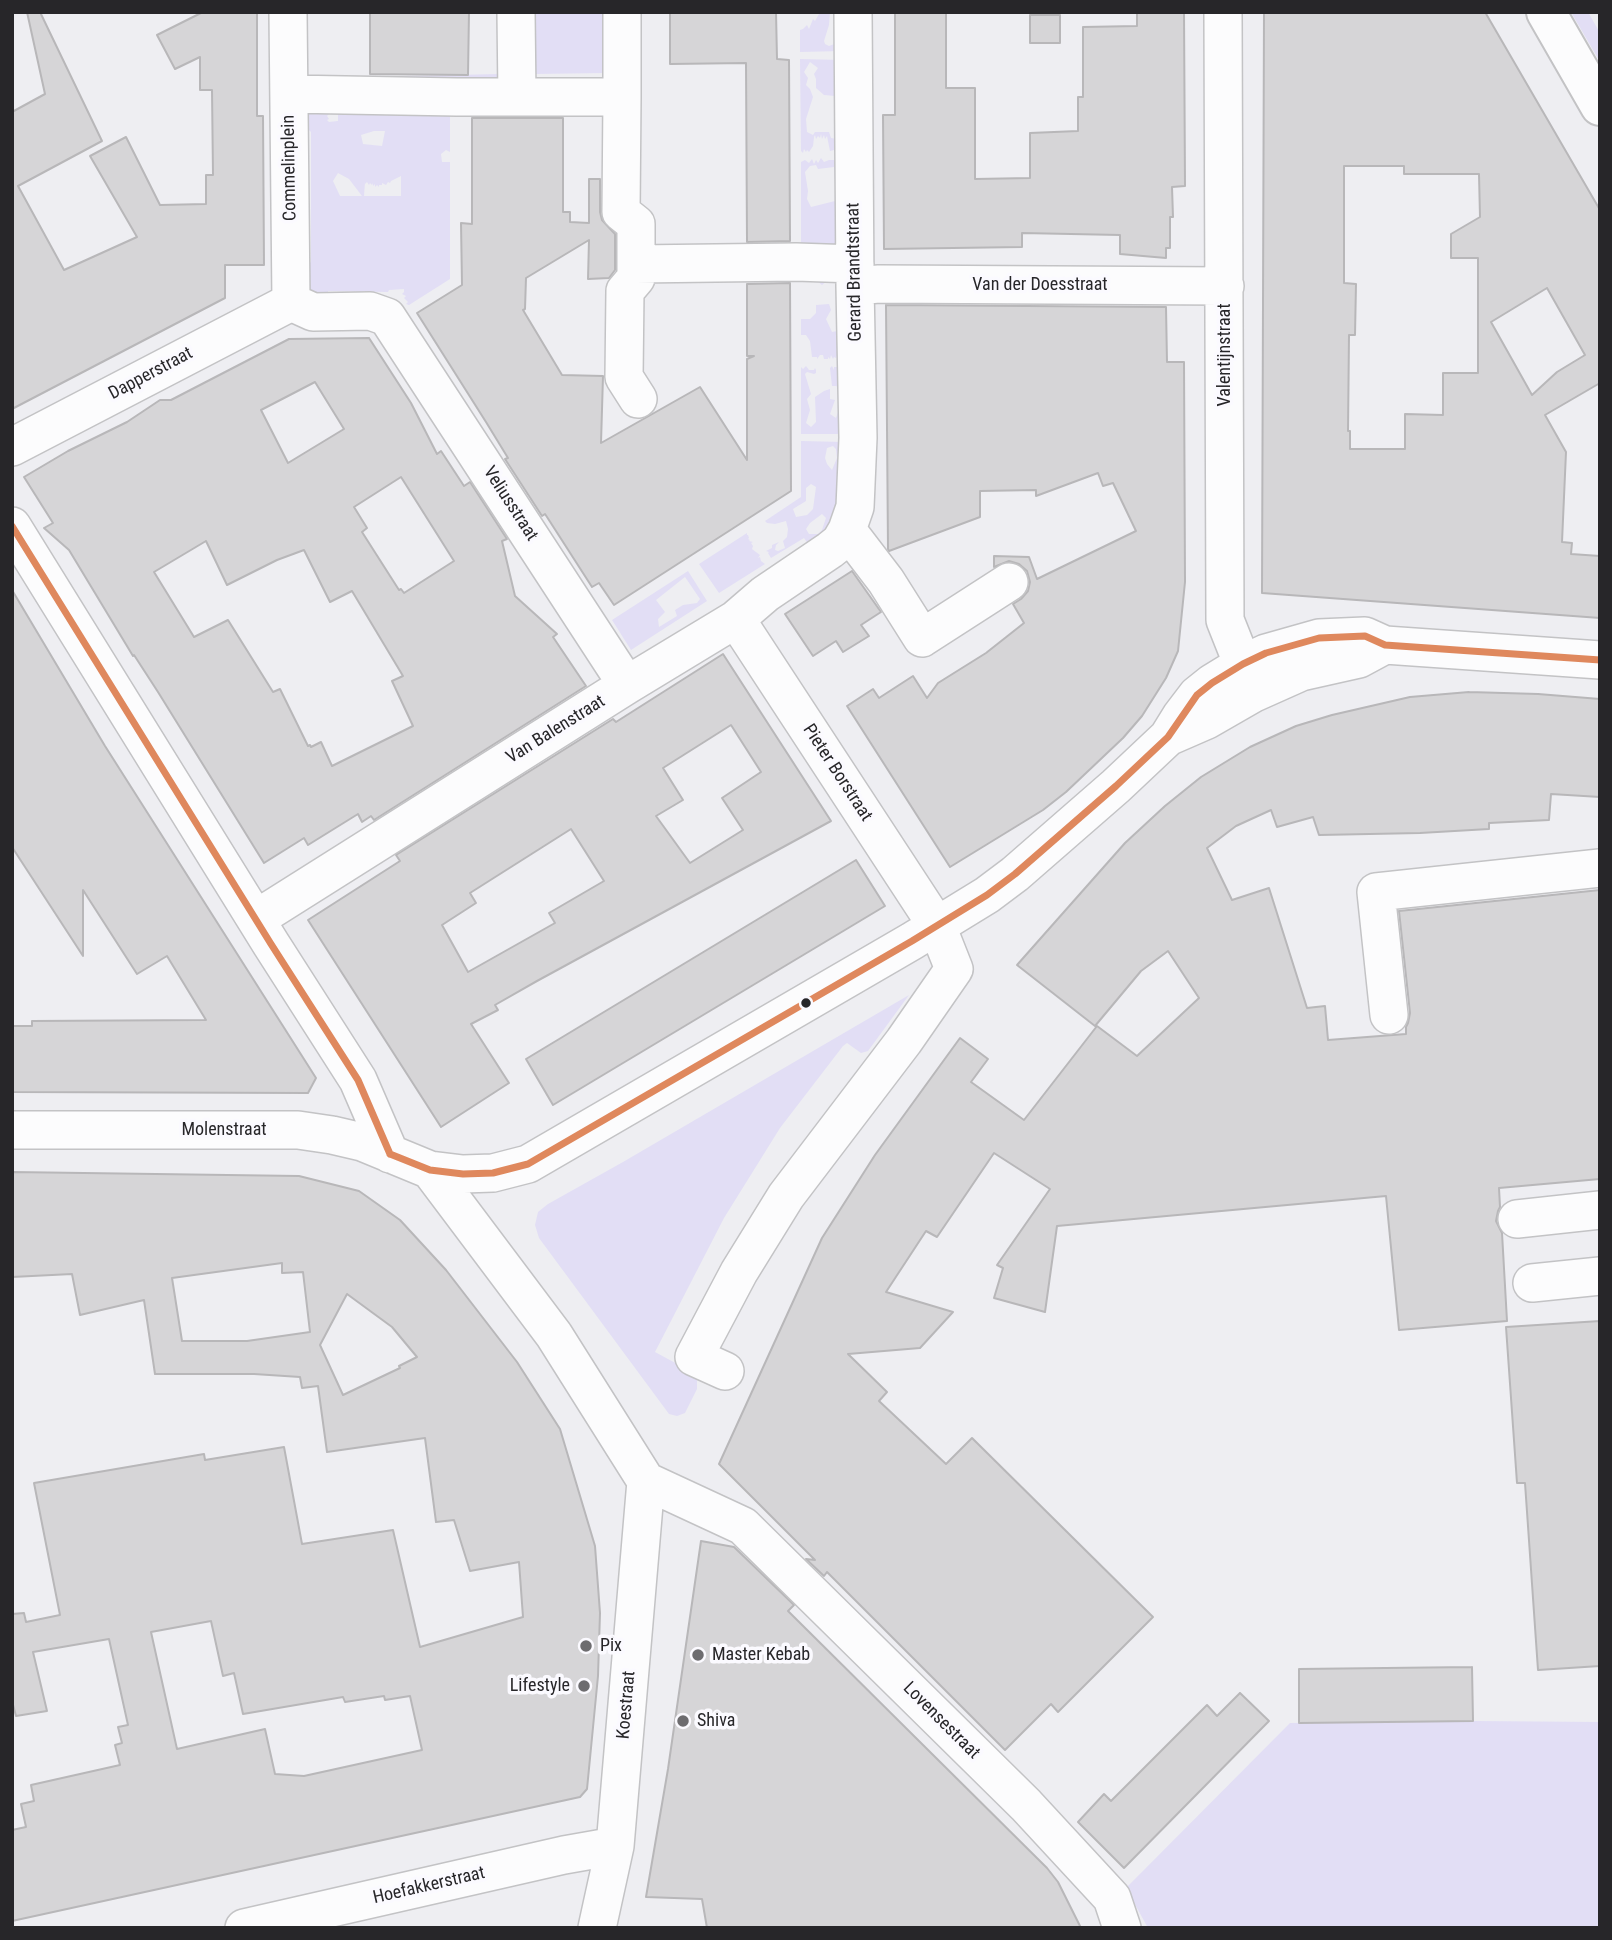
<!DOCTYPE html>
<style>
body{margin:0}
#map{position:relative;width:1612px;height:1940px;overflow:hidden;background:#eeeef2;font-family:"Roboto Condensed",sans-serif}
canvas{display:block}
.frame{position:absolute;inset:0;border:14px solid #272629;pointer-events:none}
</style>
<div id="map">
<canvas width="1612" height="1940"></canvas>
<div class="frame"></div>
</div>
<script>
const context = document.querySelector('canvas').getContext('2d');
context.lineJoin = 'round';
function fillPath(path, color) { context.fillStyle = color; context.fill(path, 'evenodd'); }
const poly = rows => new Path2D(rows.map(r => 'M' + r).join(''));
function strokePath(path, color, width, dash) { context.strokeStyle = color; context.lineWidth = width; context.lineCap = dash ? 'butt' : 'round'; context.setLineDash(dash || []); context.stroke(path); }
function label(font, color, halo, rows, align = 'center') {
  context.font = font + ' "Roboto Condensed",sans-serif'; context.lineWidth = 7; context.setLineDash([]); context.textBaseline = 'middle'; context.strokeStyle = halo; context.fillStyle = color; for (const [text, x, y, turn = 0] of rows) {
    context.save(); context.translate(x, y); context.rotate((+turn || 0) * Math.PI / 180); context.textAlign = isNaN(turn) ? turn : align; if (halo) context.strokeText(text, 0, 0); context.fillText(text, 0, 0); context.restore();
  }
}
fillPath(poly([
 [534,12,606,12,606,73,534,74],
 [822,12,830,12,829,25,824,41,825,44,829,46,837,43,842,51,800,52,800,30,803,29,807,25,809,29,813,19,815,21,819,14],
 [1571,12,1588,12,1600,33,1600,62],
 [800,59,843,60,837,153,834,150,830,151,827,136,825,139,824,135,822,139,821,134,820,138,818,136,816,139,815,135,814,137,813,146,809,152,807,150,806,152,804,149,803,153,801,151],
 [810,62,818,68,814,74,816,79,816,88,824,95,835,96,838,102,837,139,831,138,829,132,815,132,813,135,807,132,806,119,813,97,810,89,806,85,808,78,804,72],
 [500,74,501,82,355,77,454,75],
 [300,112,327,112,329,114,327,116,329,119,327,120,329,122,338,121,338,112,450,114,450,152,446,150,441,154,442,162,450,162,450,279,409,305,406,304,408,302,404,298,406,296,402,294,404,292,404,289,389,290,388,292,328,291,328,298,310,292,306,286,302,264,311,262,311,132,309,130,303,130],
 [374,131,385,131,382,146,363,144,361,135],
 [338,173,349,179,362,196,340,196,333,181],
 [401,176,401,196,364,196,365,182,365,184,367,182,369,185,370,183,372,185,373,183,373,186,375,184,375,187,377,185,379,187,379,185,382,185,382,183,386,185,388,182,390,183,391,181],
 [821,158,824,162,829,160,834,160,836,163,838,161,838,163,839,161,843,162,843,251,801,251,801,162,805,160,809,163,812,159,814,164,816,160,818,163],
 [816,165,818,169,834,167,835,179,838,183,839,194,835,201,811,207,807,199,808,191,805,172,810,166],
 [843,275,839,357,837,356,836,358,834,357,833,359,831,355,830,359,828,357,828,359,824,359,823,355,820,355,817,359,817,357,812,357,810,341,806,335,801,335,801,319,810,319,816,313,816,305,829,304,831,310,826,319,832,332,837,331,836,313,838,288,834,280,828,280,822,285,815,279],
 [806,366,809,370,814,370,815,368,816,370,816,373,814,374,807,372,805,374,811,394,807,399,810,410,806,423,811,427,816,422,815,397,824,391,830,389,830,399,835,400,830,414,836,418,840,406,840,388,836,386,832,386,830,368,832,366,834,370,834,367,839,367,843,434,801,434,801,367,803,369],
 [801,441,844,442,842,507,813,551,804,538,771,558,768,553,769,552,766,551,772,548,772,545,779,542,776,545,775,550,778,551,785,548,783,541,787,537,788,529,786,521,775,524,767,523,765,521,801,497],
 [833,446,836,449,837,458,832,470,827,464,825,458,827,448],
 [811,484,816,487,813,509,807,515,796,517,793,509,806,501,806,488],
 [822,514,826,518,822,530,818,534,809,534,806,529,810,523],
 [747,533,747,535,748,535,749,538,748,539,750,540,749,541,753,542,751,543,753,546,752,549,760,555,758,558,760,557,761,561,765,564,719,593,699,564],
 [688,571,707,601,631,650,612,620],
 [685,577,700,599,697,603,683,605,675,610,677,616,659,627,658,619,665,612,656,600],
 [909,995,868,1051,861,1053,847,1043,843,1046,780,1128,724,1218,655,1352,692,1372,697,1379,697,1389,685,1413,677,1416,669,1414,539,1238,535,1225,538,1212,548,1204,623,1162],
 [1473,1721,1600,1722,1600,1928,1148,1928,1126,1888,1290,1723]
]), '#e2def5');
const building = poly([
 [27,12,40,12,102,141,18,186,64,270,137,237,90,156,126,137,160,205,206,204,206,175,213,175,212,90,200,90,200,57,175,69,157,35,203,12,257,12,257,116,263,116,264,265,225,265,225,298,12,409,12,112,45,94,27,12],
 [370,12,469,12,468,75,370,74,370,12],
 [670,12,776,12,777,59,789,60,790,241,747,242,746,63,670,64,670,12],
 [895,12,946,12,946,88,975,88,975,179,1030,178,1030,133,1078,131,1078,97,1083,97,1083,27,1137,26,1137,12,1184,12,1185,186,1172,187,1173,217,1170,217,1170,248,1166,248,1166,258,1120,254,1120,235,1022,233,1022,247,884,249,883,115,895,115,895,12],
 [1264,12,1485,12,1600,210,1600,383,1545,415,1566,452,1562,542,1572,543,1571,554,1600,556,1600,618,1262,593,1264,12],
 [1344,166,1404,166,1404,174,1479,174,1480,217,1451,234,1451,258,1478,258,1478,373,1443,373,1443,415,1405,414,1405,449,1350,449,1350,431,1348,431,1349,335,1355,335,1356,284,1344,283,1344,166],
 [1547,288,1585,355,1557,372,1532,395,1491,322,1547,288],
 [1030,15,1060,15,1060,43,1030,43,1030,15],
 [472,118,563,118,563,212,570,212,570,222,589,223,589,179,600,179,600,212,602,220,615,234,615,270,609,278,588,279,589,240,526,278,525,309,523,310,562,375,603,376,601,443,700,387,747,460,747,359,754,356,747,356,747,284,790,283,791,491,614,605,599,583,592,587,547,517,545,514,542,516,505,459,508,458,486,422,417,313,462,285,461,223,472,224,472,118],
 [886,305,1166,307,1167,362,1184,362,1185,582,1178,651,1166,678,1142,716,1123,738,1066,792,1043,810,950,867,847,706,873,689,879,698,913,676,927,698,938,683,986,653,1024,623,1013,604,1021,599,1028,591,1030,582,1027,571,1019,564,1009,561,994,567,994,556,1029,557,1037,579,1136,531,1113,483,1103,486,1098,473,1036,496,1036,490,980,491,980,517,889,551,888,549,886,305],
 [369,338,411,403,437,454,441,451,464,486,470,482,507,539,502,541,515,596,557,634,553,637,586,686,374,820,371,816,362,822,358,814,308,845,304,838,264,863,158,692,134,655,133,656,69,550,44,528,53,523,24,477,68,451,127,422,160,400,171,400,289,339,369,338],
 [315,382,344,429,288,463,261,410,315,382],
 [401,477,454,561,404,593,401,589,399,590,362,532,367,528,354,507,401,477],
 [206,541,227,585,277,560,304,550,330,602,352,591,403,676,392,681,413,726,332,766,321,742,311,747,310,745,308,746,280,689,273,692,228,620,194,637,154,572,206,541],
 [852,571,881,612,861,625,869,636,843,652,836,641,813,656,785,614,852,571],
 [12,590,105,746,316,1078,308,1093,12,1092,12,1026,32,1026,32,1021,206,1020,167,956,137,974,83,890,83,956,12,847,12,590],
 [723,654,831,821,537,981,495,1005,498,1010,471,1024,509,1083,441,1127,308,920,400,861,396,855,613,719,616,722,723,654],
 [731,725,761,772,722,798,743,830,690,863,656,816,683,800,663,768,731,725],
 [571,829,604,881,549,913,555,923,468,972,442,925,476,903,470,893,571,829],
 [1469,692,1538,694,1600,699,1600,797,1551,794,1549,820,1489,823,1489,829,1420,833,1319,835,1313,817,1277,827,1271,810,1236,826,1207,848,1232,900,1269,888,1307,1008,1325,1006,1328,1040,1406,1034,1406,1027,1408,1023,1410,1013,1399,911,1600,890,1600,1179,1499,1188,1500,1207,1498,1211,1496,1221,1502,1233,1507,1321,1399,1330,1386,1196,1057,1226,1045,1312,994,1298,1003,1268,997,1265,1050,1189,994,1153,937,1237,926,1231,886,1292,953,1312,920,1348,848,1354,887,1392,879,1401,946,1464,972,1438,1153,1617,1058,1712,1051,1704,1005,1750,827,1572,824,1576,806,1559,815,1560,719,1464,822,1238,875,1155,960,1038,988,1059,971,1082,1024,1120,1097,1026,1137,1056,1199,998,1168,951,1141,971,1095,1026,1017,965,1125,843,1165,806,1201,777,1250,747,1296,726,1332,715,1410,697,1469,692],
 [856,860,885,906,553,1105,526,1059,856,860],
 [12,1172,299,1176,359,1191,400,1220,446,1270,517,1362,560,1429,595,1546,600,1613,598,1676,587,1789,580,1797,12,1921,12,1830,26,1827,21,1804,34,1801,31,1785,120,1765,115,1745,122,1743,118,1727,128,1725,109,1639,33,1652,47,1711,16,1716,12,1701,12,1614,24,1613,26,1622,60,1615,34,1483,204,1454,205,1460,284,1447,302,1544,393,1530,420,1647,523,1617,519,1562,470,1571,454,1520,436,1522,425,1438,327,1452,318,1386,302,1388,300,1377,254,1374,155,1374,144,1300,80,1315,72,1274,12,1277,12,1172],
 [282,1263,282,1273,303,1272,310,1332,247,1341,182,1341,172,1278,282,1263],
 [347,1294,392,1327,417,1357,399,1366,400,1368,343,1395,320,1345,347,1294],
 [211,1621,223,1676,234,1673,243,1714,343,1697,345,1702,384,1696,385,1700,410,1696,422,1750,304,1776,275,1774,265,1729,177,1749,151,1632,211,1621],
 [1600,1321,1600,1666,1538,1670,1525,1483,1517,1483,1506,1327,1600,1321],
 [701,1541,734,1547,794,1605,788,1611,1047,1868,1058,1882,1081,1928,707,1928,702,1899,646,1897,668,1769,701,1541],
 [1472,1667,1473,1721,1299,1723,1299,1669,1472,1667],
 [1240,1693,1269,1721,1124,1868,1078,1822,1104,1794,1111,1801,1207,1705,1217,1716,1240,1693]
]);
fillPath(building, '#d6d5d7');
strokePath(building, '#b8b7b9', 2);
const minor = poly([
 [288,12,291,302,313,312,370,311,387,317,627,685],
 [516,12,517,97],
 [1223,12,1225,620,1254,693],
 [289,94,457,97,622,97,622,12],
 [622,97,621,212,636,224,636,278,625,291,624,377,638,399],
 [636,264,796,262,855,264],
 [855,286,879,284,1225,286],
 [12,447,291,302],
 [12,526,271,944,358,1080,390,1154],
 [847,530,886,581,922,638,1009,582],
 [1168,737,1207,720,1254,693,1301,672,1359,659,1385,645],
 [256,919,627,685,736,619,765,594,830,550,840,542,847,530,855,507,858,438,855,286,853,12],
 [1389,1015,1376,892,1600,868],
 [12,1130,298,1130,332,1135,362,1142,430,1170,463,1174,493,1173,528,1164,912,941,987,895,1015,874,1116,786,1168,737,1181,716,1197,695,1212,683,1243,664,1266,653,1319,638,1365,636,1385,645,1600,660],
 [430,1170,554,1335,646,1481,743,1526,1026,1805,1112,1898,1122,1928],
 [1517,1219,1600,1210],
 [1532,1283,1600,1276],
 [725,1371,694,1357,739,1272,786,1196,904,1041,954,969,937,926,736,619],
 [244,1928,564,1855,615,1846],
 [597,1928,615,1846,646,1481]
]);
const major = poly([
 [1546,12,1600,106]
]);
strokePath(minor, '#c3c3c5', 40);
strokePath(major, '#c3c3c5', 42);
strokePath(minor, '#fcfcfd', 37);
strokePath(major, '#fcfcfd', 38);
strokePath(poly([
 [12,526,271,944,358,1080,390,1154],
 [390,1154,430,1170,463,1174,493,1173,528,1164,912,941,987,895,1015,874,1116,786,1168,737,1197,695,1212,683,1243,664,1266,653,1319,638,1365,636,1385,645,1600,660]
]), '#df885d', 7);
for (const [x, y, r, color] of [
 [806,1003,6,"#272629"],
 [586,1646,7,"#6d6c6f"],
 [698,1655,7,"#6d6c6f"],
 [584,1686,7,"#6d6c6f"],
 [683,1721,7,"#6d6c6f"]
]) { const dot = new Path2D(); dot.arc(x, y, r, 0, 2 * Math.PI); context.fillStyle = color; context.fill(dot); strokePath(dot, '#fbfaff', 2.5); }
label('18px', '#272629', '#fbfaff', [
 ["Commelinplein",290,168,-91],
 ["Gerard Brandtstraat",855,272,-91],
 ["Van der Doesstraat",1040,285],
 ["Valentijnstraat",1225,355,-90],
 ["Dapperstraat",151,374,-28],
 ["Veliusstraat",510,504,57],
 ["Van Balenstraat",556,730,-32],
 ["Pieter Borstraat",837,773,57],
 ["Molenstraat",224,1130],
 ["Koestraat",627,1705,-85],
 ["Lovensestraat",941,1721,45],
 ["Hoefakkerstraat",429,1886,-13]
]);
label('18px', '#272629', '#fbfaff', [
 ["Pix",600,1646],
 ["Master Kebab",712,1655],
 ["Lifestyle",570,1686,"right"],
 ["Shiva",697,1721]
], 'left');
</script>
